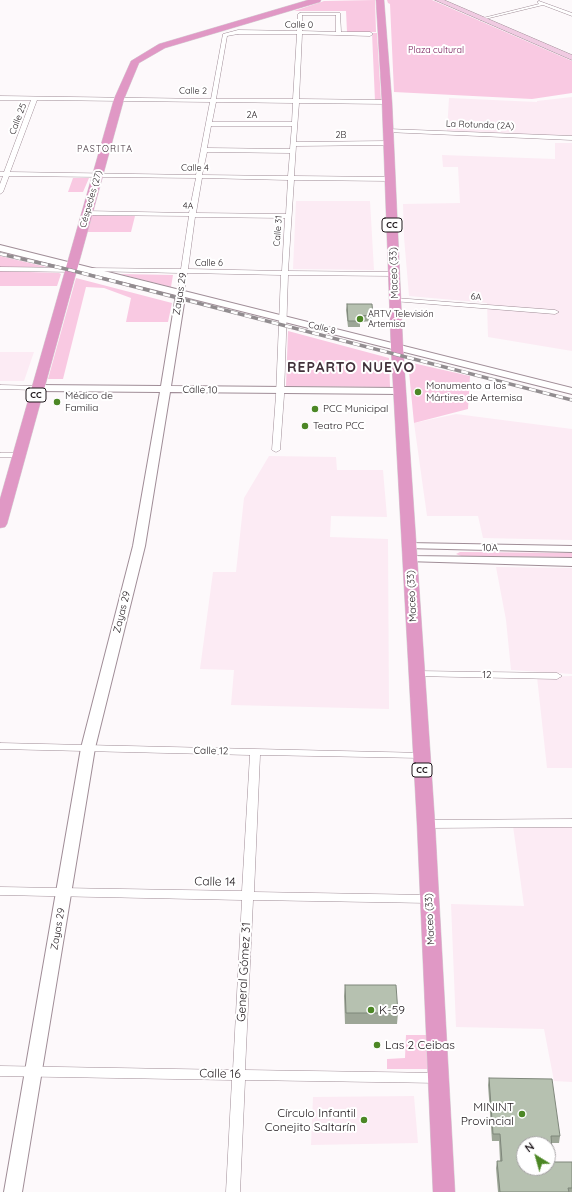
<!DOCTYPE html>
<meta charset="utf-8">
<style>
body{margin:0}
#map{position:relative;width:572px;height:1192px;overflow:hidden;background:#fdf9fb;font-family:Quicksand,sans-serif}
canvas{display:block}
.north{position:absolute;left:516px;top:1136px;width:40px;height:40px;box-sizing:border-box;background:#fff;border:1px solid #a5a2a4;border-radius:50%;rotate:323deg;font-size:11px;font-weight:700;line-height:16px;text-align:center;color:#1e171b}
.north::after{content:'';display:block;margin:auto;width:14px;height:18px;background:#4c8725;clip-path:polygon(50% 0,100% 100%,50% 72%,0 100%)}
</style>
<div id="map">
<canvas width="572" height="1192"></canvas>
<div class="north">N</div>
</div>
<script>
const context = document.querySelector('canvas').getContext('2d');
context.lineJoin = 'round';
function fillPath(path, color) { context.fillStyle = color; context.fill(path, 'evenodd'); }
const poly = rows => new Path2D(rows.map(r => 'M' + r).join(''));
function strokePath(path, color, width, dash) { context.strokeStyle = color; context.lineWidth = width; context.lineCap = dash ? 'butt' : 'round'; context.setLineDash(dash || []); context.stroke(path); }
function label(font, color, halo, rows, align = 'center') {
  context.font = font + ' Quicksand,sans-serif'; context.lineWidth = 4; context.setLineDash([]); context.textBaseline = 'middle'; context.strokeStyle = halo; context.fillStyle = color; for (const [text, x, y, turn = 0] of rows) {
    context.save(); context.translate(x, y); context.rotate((+turn || 0) * Math.PI / 180); context.textAlign = isNaN(turn) ? turn : align; if (halo) context.strokeText(text, 0, 0); context.fillText(text, 0, 0); context.restore();
  }
}
fillPath(poly([
 [572,97,572,136,447,131,449,98,537,102,537,101],
 [555,143,572,143,572,351,488,337,487,303,409,296,404,237,403,204,460,203,458,167,443,167,442,155,555,159],
 [296,201,370,201,374,270,293,269],
 [0,352,34,352,24,381,0,381],
 [456,414,572,429,572,540,483,538,478,516,427,516,414,423],
 [269,456,336,457,337,470,383,470,387,517,331,516,330,537,388,539,389,709,231,705,234,670,200,669,213,572,236,572,244,498],
 [496,567,572,568,572,674,511,670,506,620],
 [572,676,572,768,547,768,537,677],
 [572,825,572,1082,554,1081,544,1029,456,1027,451,904,524,906,513,826],
 [414,1096,418,1143,311,1145,313,1097]
]), '#fcebf4');
fillPath(poly([
 [375,0,376,32,347,32,346,11,294,11,324,1],
 [387,0,432,0,572,61,572,93,532,99,394,92,390,4,388,3],
 [372,33,377,33,381,101,375,101],
 [73,178,89,178,83,192,68,192],
 [91,215,135,216,131,232,86,232],
 [0,256,51,268,0,267],
 [0,271,59,273,61,274,57,286,0,286],
 [120,274,173,275,171,287],
 [76,278,172,303,168,322,126,322,131,298,104,288,86,287,63,379,48,379],
 [288,331,389,358,390,387,286,386],
 [408,362,470,376,468,409,414,423],
 [460,552,572,553,572,557,461,556,456,554],
 [406,1035,427,1035,428,1069,387,1069,387,1059,405,1058]
]), '#f9c9e2');
const minor = poly([
 [539,1,572,13,572,16,543,5,481,20,479,19,539,4,537,2,539,1],
 [300,13,340,13,341,32,370,32,373,34,370,36,302,34,299,99,387,100,390,102,387,104,299,103,296,142,388,141,391,143,388,145,296,146,294,176,390,177,393,179,390,181,294,180,288,271,394,272,397,274,394,276,288,275,284,395,280,450,276,452,272,450,276,395,281,275,187,273,184,293,181,295,178,293,180,273,88,271,87,270,90,268,181,269,189,216,86,215,83,213,86,211,189,213,196,178,9,176,3,192,0,194,0,184,3,176,0,176,0,172,4,172,31,100,0,100,0,96,211,99,223,34,238,30,297,31,298,14,300,13],
 [302,15,336,15,336,32,302,31,302,15],
 [238,34,297,34,293,99,216,99,227,36,238,34],
 [37,100,210,102,196,175,10,172,37,100],
 [216,102,293,103,292,122,212,122,216,102],
 [211,126,292,126,290,149,207,148,211,126],
 [207,152,290,153,288,176,202,175,207,152],
 [202,178,288,180,286,214,196,213,202,178],
 [195,217,285,218,282,271,188,269,195,217],
 [388,129,572,136,572,140,386,132,386,130,388,129],
 [0,267,77,268,80,270,77,272,0,271,0,267],
 [395,298,555,310,559,312,555,314,393,301,392,300,395,298],
 [0,385,37,386,41,388,37,390,0,389,0,385],
 [0,453,19,453,23,455,19,457,0,457,0,453],
 [416,671,557,673,562,676,557,679,413,676,411,674,413,672,416,671],
 [0,743,425,753,426,755,425,757,421,758,260,755,254,892,429,895,433,896,435,899,433,902,429,903,253,900,245,1070,440,1073,444,1074,446,1078,444,1082,440,1083,245,1080,240,1192,226,1192,232,1080,0,1076,0,1066,233,1070,242,900,0,895,0,887,242,891,250,755,0,749,0,743],
 [572,819,572,827,426,828,422,827,421,824,422,821,426,820,572,819]
]);
const tertiary = poly([
 [0,245,572,388,572,394,185,297,171,386,400,388,405,391,400,394,170,392,145,546,95,748,22,1192,4,1192,81,748,133,546,160,392,37,391,32,388,37,385,161,386,176,295,0,251,0,245],
 [409,543,572,546,572,552,405,548,403,546,405,544,409,543],
 [410,556,572,558,572,566,406,561,404,559,406,557,410,556]
]);
const secondary = poly([
 [435,0,444,0,572,55,572,60,435,0]
]);
const primary = poly([
 [308,0,321,0,320,2,165,48,139,63,124,99,7,524,5,527,0,528,0,499,114,99,131,61,159,44,308,0],
 [376,0,384,0,392,102,403,347,435,824,455,1192,433,1192,417,824,391,347,382,102,376,0]
]);
strokePath(minor, '#a08d97', 1);
strokePath(tertiary, '#a08d97', 2);
strokePath(secondary, '#a08d97', 1);
strokePath(primary, '#d6d5d6', 1);
fillPath(minor, '#fff');
fillPath(tertiary, '#fff');
fillPath(secondary, '#f0cbe2');
fillPath(primary, '#e098c5');
const rail = poly([
 [0,254,70,270,572,400]
]);
strokePath(rail, '#928d90', 3.5);
strokePath(rail, '#fff', 2.5, [7]);
fillPath(poly([
 [347,304,373,315,373,321,360,322,360,327,348,327,346,310],
 [345,985,398,1013,397,1024,345,1024,344,996],
 [489,1078,560,1136,559,1143,551,1143,553,1162,572,1162,572,1192,498,1192,496,1168,497,1161,500,1161,499,1141,492,1141,488,1085]
]), '#9da697');
const building = poly([
 [347,304,372,304,373,315,360,316,360,321,348,321,347,304],
 [345,985,396,985,398,1013,346,1013,345,985],
 [489,1078,552,1079,560,1136,551,1136,553,1162,572,1162,572,1188,568,1188,569,1192,500,1192,497,1161,502,1161,500,1134,493,1134,489,1078],
 [524,1144,548,1144,548,1168,524,1168,524,1144]
]);
fillPath(building, '#b6c1b0');
strokePath(building, '#7f877b', 1);
for (const [x, y, r, color] of [
 [360,319,4,"#4c8725"],
 [418,392,4,"#4c8725"],
 [57,402,4,"#4c8725"],
 [315,409,4,"#4c8725"],
 [305,426,4,"#4c8725"],
 [371,1010,4,"#4c8725"],
 [377,1045,4,"#4c8725"],
 [522,1114,4,"#4c8725"],
 [364,1120,4,"#4c8725"]
]) { const dot = new Path2D(); dot.arc(x, y, r, 0, 2 * Math.PI); context.fillStyle = color; context.fill(dot); strokePath(dot, '#fff', 1.5); }
label('9px', '#1e171b', '#fff', [
 ["Calle 0",299,25,1],
 ["Calle 2",193,91,1],
 ["2A",252,115],
 ["Calle 25",18,119,-69],
 ["La Rotunda (2A)",480,125,2],
 ["2B",341,135],
 ["Calle 4",195,168,1],
 ["Céspedes (27)",91,199,-74],
 ["4A",188,206,1],
 ["Calle 31",278,231,-86],
 ["Calle 6",209,263],
 ["6A",476,297,4],
 ["Calle 8",322,328,14]
]);
label('9px', '#700f50', '#fff', [
 ["Plaza cultural",436,50]
]);
context.letterSpacing = '1px';
label('9px', '#42323b', '#fff', [
 ["PASTORITA",105,149]
]);
context.letterSpacing = '0px';
for (const [x, y, w] of [
 [392,225,20],
 [36,395,20],
 [422,770,20]
]) { const box = new Path2D(); box.roundRect(x - w / 2, y - 7, w, 14, 3); context.fillStyle = '#fff'; context.fill(box); strokePath(box, '#1e171b', 1); }
label('bold 9px', '#1e171b', null, [
 ["CC",392,225],
 ["CC",36,395],
 ["CC",422,770]
]);
label('9px', '#1e171b', '#fff', [
 ["ARTV Televisión",368,314],
 ["Artemisa",368,324]
], 'left');
label('10px', '#1e171b', '#fff', [
 ["Maceo (33)",394,273,-92],
 ["Zayas 29",180,294,-81],
 ["Calle 10",200,390,1],
 ["10A",490,548,1],
 ["Maceo (33)",412,596,-93],
 ["Zayas 29",122,612,-76],
 ["12",487,675,1],
 ["Calle 12",211,751,1],
 ["Maceo (33)",430,919,-93],
 ["Zayas 29",58,929,-80]
]);
label('10px', '#1e171b', '#fff', [
 ["Monumento a los",426,386],
 ["Mártires de Artemisa",426,398],
 ["Médico de",65,396],
 ["Familia",65,408],
 ["PCC Municipal",323,409],
 ["Teatro PCC",313,426]
], 'left');
label('12px', '#1e171b', '#fff', [
 ["Calle 14",215,882,1],
 ["General Gómez 31",244,972,-87],
 ["Calle 16",220,1074,1]
]);
label('12px', '#1e171b', '#fff', [
 ["K-59",379,1010],
 ["Las 2 Ceibas",385,1045],
 ["MININT",514,1107,"right"],
 ["Provincial",514,1121,"right"],
 ["Círculo Infantil",356,1113,"right"],
 ["Conejito Saltarín",356,1127,"right"]
], 'left');
context.letterSpacing = '1px';
label('bold 14px', '#42323b', '#fff', [
 ["REPARTO NUEVO",351,368]
]);
context.letterSpacing = '0px';
</script>
